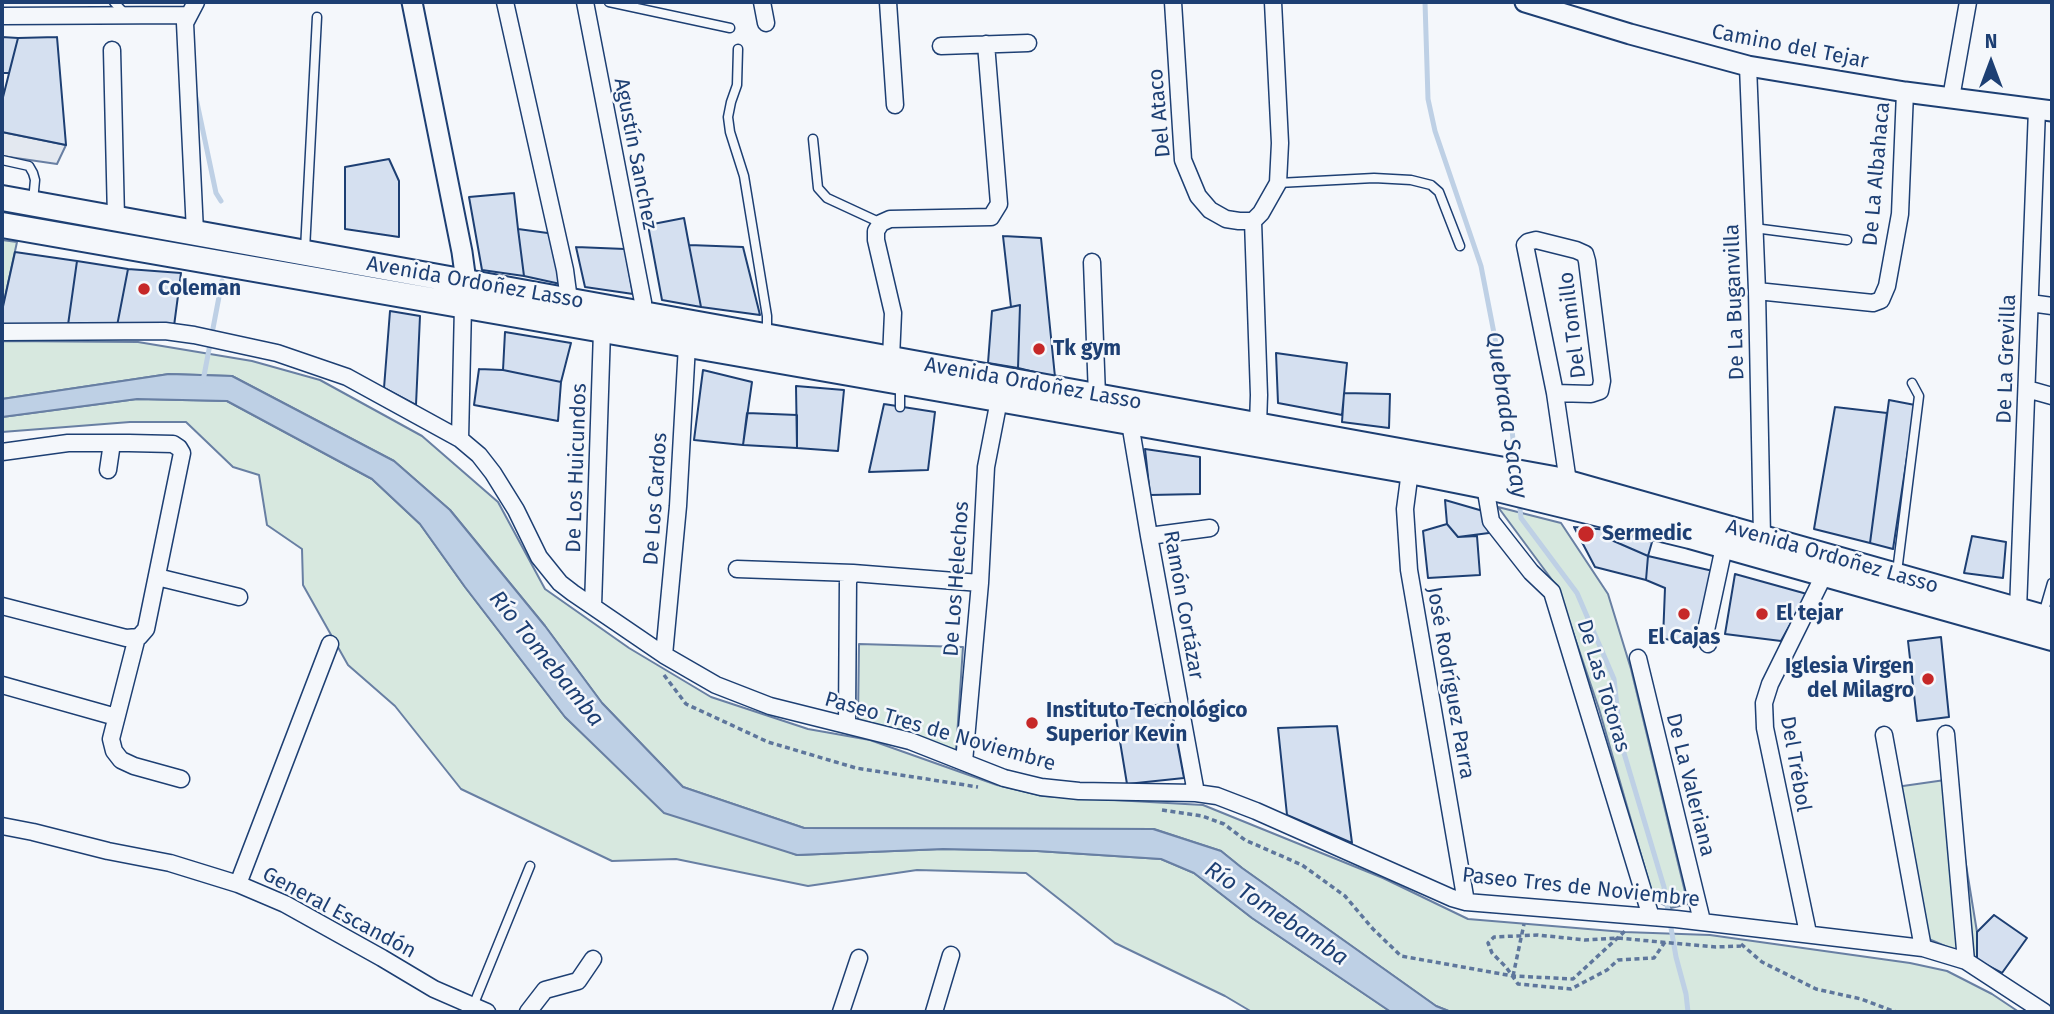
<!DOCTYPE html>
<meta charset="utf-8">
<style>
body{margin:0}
#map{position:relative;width:2054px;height:1014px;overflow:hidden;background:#f4f7fb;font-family:"Fira Sans",sans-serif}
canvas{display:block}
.frame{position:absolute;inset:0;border:4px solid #1d3f73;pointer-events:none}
.north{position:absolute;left:1956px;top:28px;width:70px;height:70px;-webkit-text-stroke:5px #f4f7fb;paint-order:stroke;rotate:0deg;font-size:19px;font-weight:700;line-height:28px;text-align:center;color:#1d3f73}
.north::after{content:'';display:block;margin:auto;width:24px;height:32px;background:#1d3f73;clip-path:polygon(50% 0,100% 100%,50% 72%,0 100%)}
</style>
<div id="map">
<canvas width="2054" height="1014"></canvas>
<div class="frame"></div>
<div class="north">N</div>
</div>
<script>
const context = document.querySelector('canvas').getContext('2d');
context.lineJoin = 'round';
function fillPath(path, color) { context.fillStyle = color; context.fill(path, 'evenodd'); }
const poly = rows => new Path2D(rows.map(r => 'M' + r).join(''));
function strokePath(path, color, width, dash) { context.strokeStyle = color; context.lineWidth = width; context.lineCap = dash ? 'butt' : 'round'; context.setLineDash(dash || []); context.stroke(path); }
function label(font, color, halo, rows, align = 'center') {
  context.font = font + ' "Fira Sans",sans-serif'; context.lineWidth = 5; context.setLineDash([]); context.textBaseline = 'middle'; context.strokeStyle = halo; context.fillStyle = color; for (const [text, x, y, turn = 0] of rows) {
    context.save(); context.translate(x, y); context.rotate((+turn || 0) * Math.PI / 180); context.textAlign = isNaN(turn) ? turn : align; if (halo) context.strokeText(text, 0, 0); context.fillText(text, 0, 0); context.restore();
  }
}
const green = poly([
 [2,240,17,242,2,311,2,240],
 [2,341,138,342,252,361,320,380,422,436,498,502,545,589,629,648,711,697,808,729,870,740,997,785,1043,796,1203,805,1383,878,1468,919,1624,932,1710,935,1910,963,1947,971,1992,994,2019,1012,1451,1012,1436,1006,1242,868,1221,851,1154,829,804,828,683,787,602,703,545,626,450,510,394,461,232,376,169,374,2,399,2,341],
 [137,399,227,401,372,479,420,524,465,587,565,717,650,797,797,855,943,849,1037,851,1161,859,1194,873,1252,918,1391,1012,1252,1012,1225,996,1115,943,1026,873,917,870,808,886,676,859,612,861,461,789,395,706,348,665,303,585,302,549,267,525,259,475,233,467,186,422,130,422,2,432,2,417,137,399],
 [1498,507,1561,523,1608,594,1631,669,1688,904,1671,908,1654,900,1599,709,1558,588,1498,507],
 [859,644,963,647,956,752,911,733,858,720,859,644],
 [1952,779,1977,932,1977,960,1922,936,1896,787,1952,779]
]);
fillPath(green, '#d7e8df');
strokePath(green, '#687fa3', 2);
const parking = poly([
 [2,132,66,145,57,164,2,156,2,132]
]);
fillPath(parking, '#e3e8f0');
strokePath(parking, '#687fa3', 2);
const water = poly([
 [169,374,232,376,394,461,450,510,545,626,602,703,683,787,804,828,1153,829,1221,851,1242,868,1436,1006,1451,1012,1391,1012,1252,918,1194,873,1161,859,1037,851,943,849,797,855,664,813,565,717,465,587,420,524,372,479,227,401,137,399,2,417,2,399,169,374]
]);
fillPath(water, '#bed0e5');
strokePath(water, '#687fa3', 2);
strokePath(poly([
 [1425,2,1428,99,1435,131,1481,266,1511,421,1516,467],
 [195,93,216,193,221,201],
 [203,381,222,281],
 [1519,501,1521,518,1577,593,1614,679,1621,743,1664,887,1676,957,1686,994,1688,1012]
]), '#bed0e5', 5);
const building = poly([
 [2,37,18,38,9,73,2,73,2,37],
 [57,37,66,145,2,132,2,101,18,38,57,37],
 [389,159,399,181,399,237,345,229,345,167,389,159],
 [514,193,518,229,524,276,482,270,469,197,514,193],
 [684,218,689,245,701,307,662,300,648,225,684,218],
 [518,229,555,234,565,285,524,276,518,229],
 [1003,236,1041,238,1055,377,1018,368,1020,305,1011,307,1003,236],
 [689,245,743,247,760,315,701,307,689,245],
 [576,247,625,249,633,294,585,287,576,247],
 [15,252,77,261,68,325,2,325,2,311,15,252],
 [77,261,128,269,117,326,68,325,77,261],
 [128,269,181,273,174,326,117,326,128,269],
 [1020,305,1018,368,988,363,992,311,1020,305],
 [390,311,420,316,416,405,384,388,390,311],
 [505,332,571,343,561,382,503,370,505,332],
 [1276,353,1347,363,1342,415,1278,403,1276,353],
 [479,369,503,370,561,382,558,421,474,405,479,369],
 [703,370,752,382,743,445,694,440,703,370],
 [796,386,844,390,838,451,797,448,796,386],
 [1344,393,1390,394,1389,428,1342,422,1344,393],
 [1889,400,1915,405,1893,549,1870,543,1889,400],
 [884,404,935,412,928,470,869,472,884,404],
 [1835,407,1887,413,1870,543,1814,529,1835,407],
 [747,413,797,415,797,448,743,445,747,413],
 [1145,449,1200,457,1200,494,1150,495,1145,449],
 [1445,500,1483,511,1489,533,1458,537,1447,524,1445,500],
 [1447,524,1458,537,1477,536,1480,575,1428,578,1423,531,1447,524],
 [1574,527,1609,530,1609,539,1648,556,1646,580,1595,567,1574,527],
 [1609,530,1652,542,1648,556,1609,539,1609,530],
 [1972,536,2006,542,2003,578,1964,573,1972,536],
 [1648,556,1713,571,1699,642,1663,639,1665,588,1646,580,1648,556],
 [1735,574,1807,594,1781,641,1725,634,1735,574],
 [1941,637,1949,717,1917,721,1908,641,1941,637],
 [1170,703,1184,778,1127,784,1115,711,1170,703],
 [1337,726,1352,843,1287,815,1278,728,1337,726],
 [1994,915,2027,938,2002,973,1977,960,1977,932,1994,915]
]);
fillPath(building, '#d5e0f0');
strokePath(building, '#1d3f73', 2);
const service = poly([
 [114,2,126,15],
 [609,2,730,28],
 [738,49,737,85,731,102,728,117,730,132,744,176,767,316,767,334],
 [813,139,818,188,827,198,881,223],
 [2,160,29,166,33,173,35,180,33,201],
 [1278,183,1374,178,1411,180,1431,185,1439,192,1460,246],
 [1754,228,1847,240],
 [305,250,317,17],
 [900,407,900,386],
 [1897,572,1919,396,1912,383],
 [2043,614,2052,583],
 [473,1006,530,866]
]);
const minor = poly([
 [505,2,565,270,569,300],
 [585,2,643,302,643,314],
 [762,2,766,23],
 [888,2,895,105],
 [1173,2,1183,160,1198,196,1210,210,1226,219,1239,221,1253,221],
 [2,16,188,15],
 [941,46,1028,43],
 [112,50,116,218],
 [1748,66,1757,291,1762,536],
 [1951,98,1968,2],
 [1253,221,1261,213,1278,183,1280,143,1273,2],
 [1253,221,1259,395,1258,425],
 [195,232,185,23,196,2],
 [1092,262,1097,396],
 [1757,291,1873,303,1881,300,1887,286,1900,214,1905,92],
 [2030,303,2052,306],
 [2,332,165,331,194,335,277,353,347,377,460,439,479,455,493,473,516,510,539,557,560,583,573,593,664,655,716,685,770,706,910,741,1004,778,1041,787,1079,791,1196,793,1217,796,1256,811,1452,898,1466,902,1676,919,1923,948,1966,961,2044,1012],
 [891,358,893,313,876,240,876,231,881,223,890,219,991,217,999,204,986,44],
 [2027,389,2052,396],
 [1555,393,1591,394,1600,391,1602,381,1587,261,1585,254,1576,250,1536,240,1528,242,1525,245,1555,393,1568,482],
 [1130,423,1149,536,1196,793],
 [460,439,463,306],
 [2,452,68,443,129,443,173,444,179,448,182,453,146,629,139,637,126,638,2,606],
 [108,470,112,443],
 [1410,471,1405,509,1409,570,1466,902],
 [1485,486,1491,521,1531,572,1552,592,1651,917],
 [1149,536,1210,528],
 [737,569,853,573],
 [157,577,239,597],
 [593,606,602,331],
 [2018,610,2037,109],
 [137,637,111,739,114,751,121,760,134,766,181,779],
 [1708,644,1705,635,1724,547],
 [664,655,678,506,687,345],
 [1638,658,1702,921],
 [2,685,116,717],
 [847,724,848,580,853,573,980,583],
 [1946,734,1966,961],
 [1884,735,1923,948],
 [964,762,980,583,986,467,999,400],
 [2,826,33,832,108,851,170,863,238,884,285,904,382,958,434,989,487,1012],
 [238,884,330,644],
 [1808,933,1765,728,1764,703,1770,684,1825,573],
 [528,1012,545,990,578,981,593,959],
 [841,1012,859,958],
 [934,1012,951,955]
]);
const tertiary = poly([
 [412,2,462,252,465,274,464,295],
 [1525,2,1630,34,1748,66,1905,92,2052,111]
]);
const primary = poly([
 [2,198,1554,479,2052,620],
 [2,225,1410,471,1485,486,1690,536,2052,638]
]);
strokePath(service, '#1d3f73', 11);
strokePath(minor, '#1d3f73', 19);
strokePath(tertiary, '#1d3f73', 23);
strokePath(primary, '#1d3f73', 28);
strokePath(poly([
 [664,675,686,704,768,742,856,768,978,787],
 [1162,810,1202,816,1224,824,1245,840,1302,865,1345,896,1373,929,1401,956,1513,976,1573,979,1625,931],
 [1665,942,1654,958,1618,960,1607,970,1571,989,1518,984,1506,967,1492,953,1488,943,1494,937,1538,935,1585,940,1617,938,1716,947,1741,946],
 [1741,944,1762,962,1816,989,1861,999,1896,1012],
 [1513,976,1524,924]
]), '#5e769c', 3.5, [5, 3.5]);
strokePath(service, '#f4f7fb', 8);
strokePath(minor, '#f4f7fb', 16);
strokePath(tertiary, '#f4f7fb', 19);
strokePath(primary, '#f4f7fb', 24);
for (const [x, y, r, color] of [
 [144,289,7,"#c62828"],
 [1039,349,7,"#c62828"],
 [1586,534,9,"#c62828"],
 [1684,614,7,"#c62828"],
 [1762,614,7,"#c62828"],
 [1928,679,7,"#c62828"],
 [1032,723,7,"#c62828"]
]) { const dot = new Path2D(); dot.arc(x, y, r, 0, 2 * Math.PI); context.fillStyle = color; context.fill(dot); strokePath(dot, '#f4f7fb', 2.5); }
label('21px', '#1d3f73', '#f4f7fb', [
 ["Camino del Tejar",1790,47,11],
 ["Del Ataco",1160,113,-95],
 ["Agustín Sanchez",635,154,79],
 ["De La Albahaca",1877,174,-85],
 ["Avenida Ordoñez Lasso",475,283,10],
 ["De La Buganvilla",1735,302,-92],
 ["Del Tomillo",1573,325,-97],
 ["De La Grevilla",2007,359,-88],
 ["Avenida Ordoñez Lasso",1033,384,10],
 ["De Los Huicundos",577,468,-88],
 ["De Los Cardos",656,499,-86],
 ["Avenida Ordoñez Lasso",1832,557,16],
 ["De Los Helechos",957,579,-86],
 ["Ramón Cortázar",1183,605,80],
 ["José Rodríguez Parra",1450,683,80],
 ["De Las Totoras",1603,686,73],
 ["Paseo Tres de Noviembre",940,732,16],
 ["Del Trébol",1795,764,80],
 ["De La Valeriana",1690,785,76],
 ["Paseo Tres de Noviembre",1581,888,6],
 ["General Escandón",339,913,28]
]);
label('bold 21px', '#1d3f73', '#f4f7fb', [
 ["Coleman",158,289],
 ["Tk gym",1053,349],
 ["Sermedic",1602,534],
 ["El tejar",1776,614],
 ["El Cajas",1684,638,"center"],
 ["Iglesia Virgen",1914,667,"right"],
 ["del Milagro",1914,691,"right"],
 ["Instituto Tecnológico",1046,711],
 ["Superior Kevin",1046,735]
], 'left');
label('italic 23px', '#1d3f73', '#f4f7fb', [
 ["Quebrada Sacay",1506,415,81],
 ["Río Tomebamba",546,659,51],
 ["Río Tomebamba",1276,914,34]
]);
</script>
